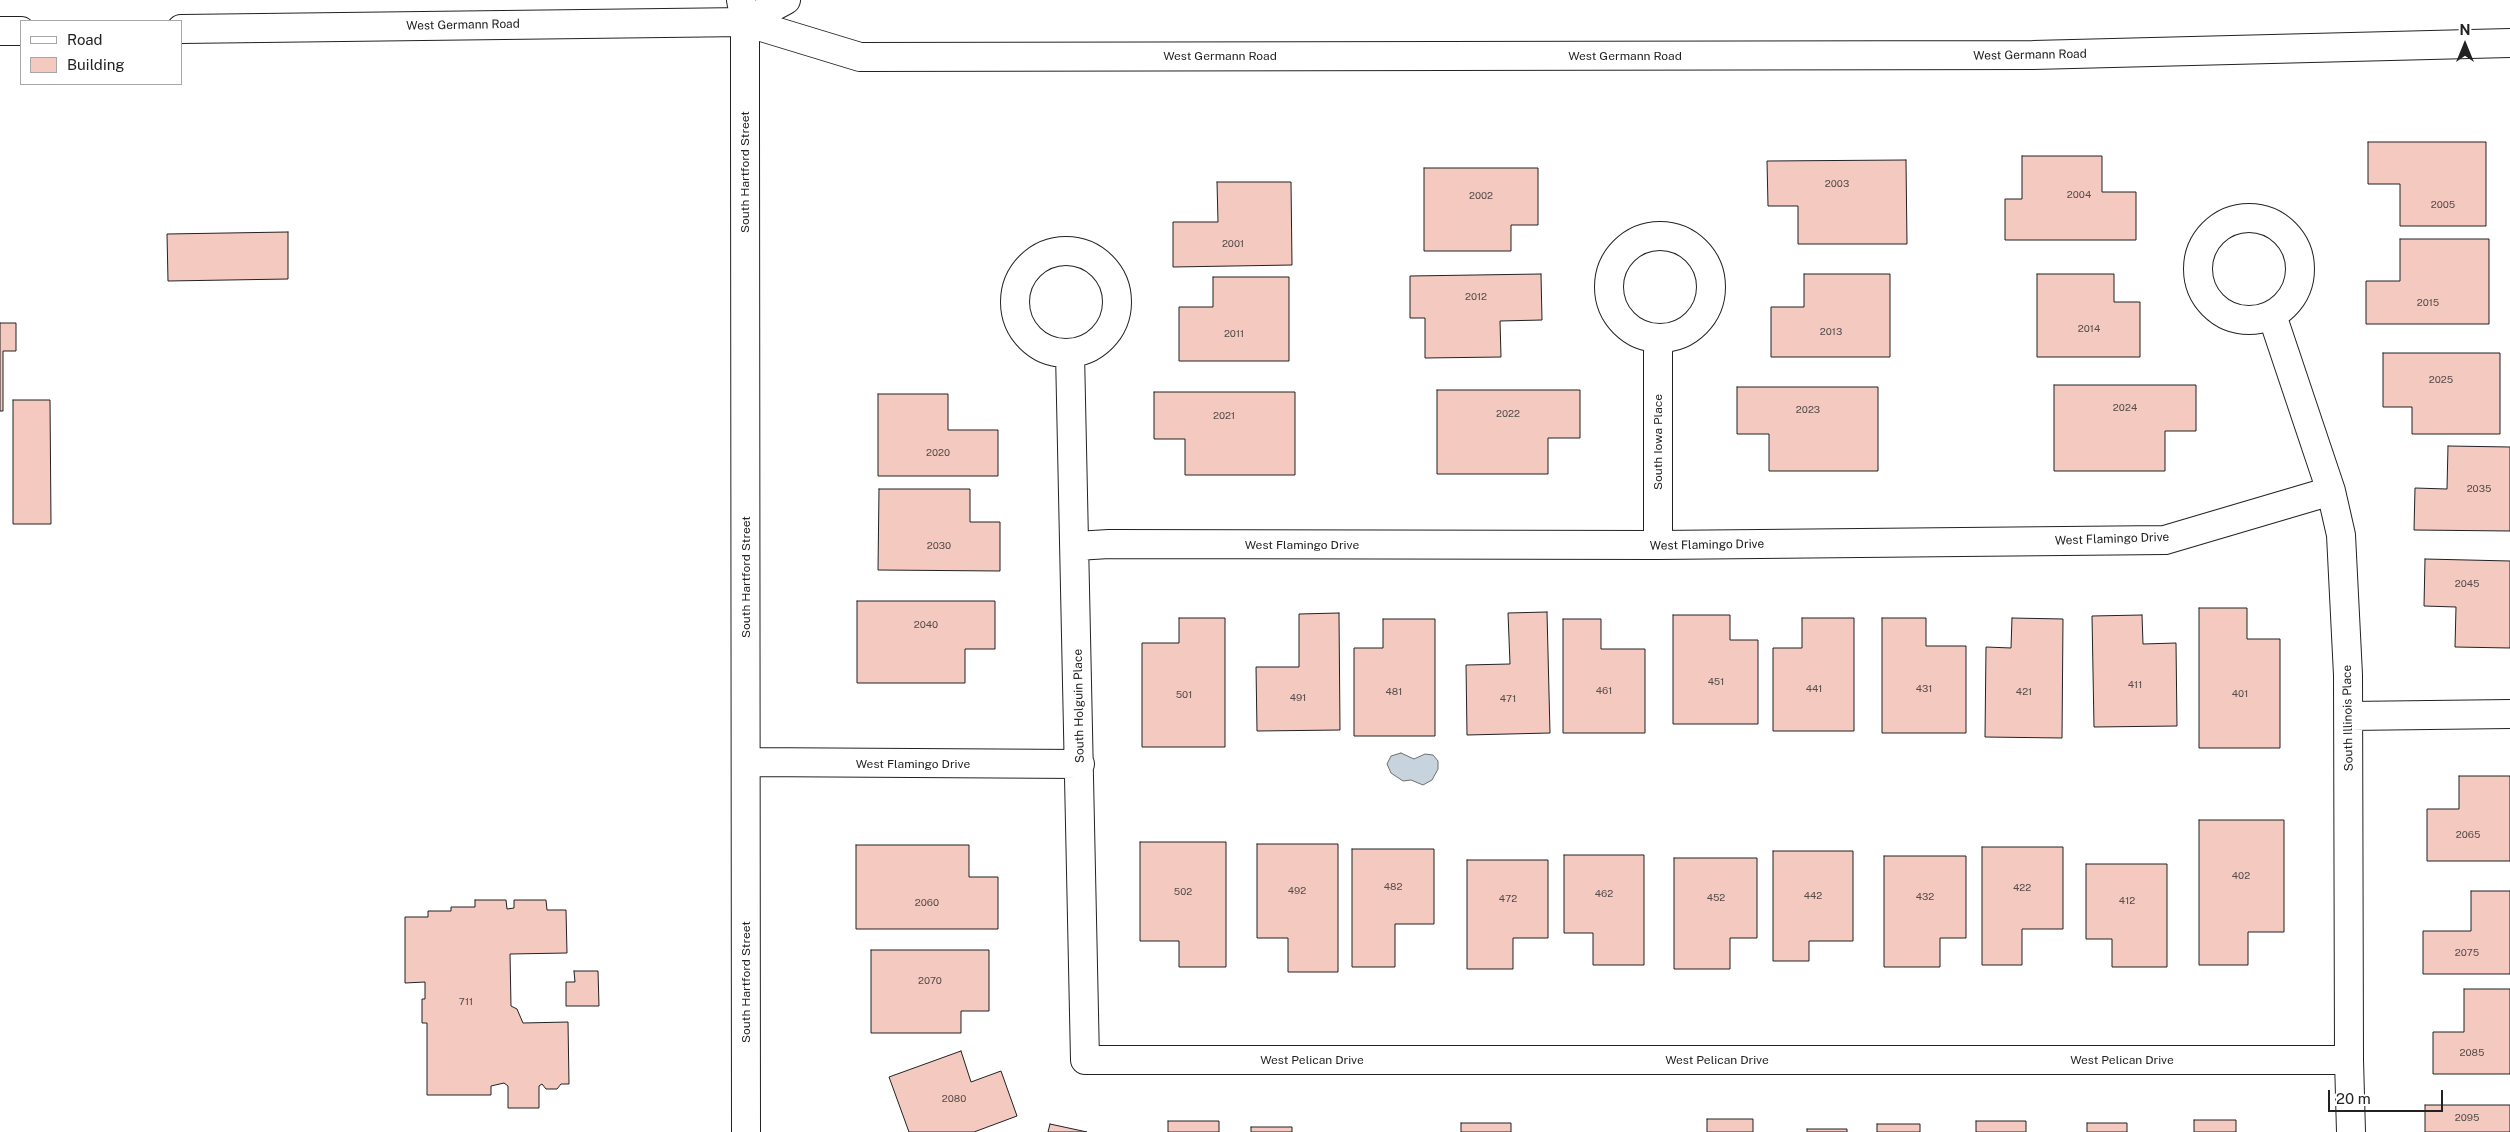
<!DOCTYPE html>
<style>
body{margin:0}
#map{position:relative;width:2510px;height:1132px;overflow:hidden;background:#fff;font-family:"Public Sans",sans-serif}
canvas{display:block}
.legend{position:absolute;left:20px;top:20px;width:162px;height:65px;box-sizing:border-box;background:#fff;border:1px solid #a7a7a7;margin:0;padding:6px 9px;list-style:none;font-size:15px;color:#222}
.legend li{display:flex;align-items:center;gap:10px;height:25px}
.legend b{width:25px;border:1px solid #a7a7a7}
.north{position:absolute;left:2440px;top:20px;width:50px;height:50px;-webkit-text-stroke:4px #fff;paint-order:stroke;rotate:0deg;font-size:14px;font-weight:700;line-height:20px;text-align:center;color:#222}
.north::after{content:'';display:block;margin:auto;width:18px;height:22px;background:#222;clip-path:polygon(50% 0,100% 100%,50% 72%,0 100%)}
.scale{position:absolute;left:2328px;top:1090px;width:115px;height:22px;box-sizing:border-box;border:2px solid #222;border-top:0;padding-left:6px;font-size:15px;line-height:18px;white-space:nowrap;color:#222;-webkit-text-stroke:4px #fff;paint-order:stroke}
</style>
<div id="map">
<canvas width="2510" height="1132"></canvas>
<ul class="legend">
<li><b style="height:6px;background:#fff"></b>Road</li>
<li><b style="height:14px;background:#f3c9c0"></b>Building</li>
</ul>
<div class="north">N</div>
<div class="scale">20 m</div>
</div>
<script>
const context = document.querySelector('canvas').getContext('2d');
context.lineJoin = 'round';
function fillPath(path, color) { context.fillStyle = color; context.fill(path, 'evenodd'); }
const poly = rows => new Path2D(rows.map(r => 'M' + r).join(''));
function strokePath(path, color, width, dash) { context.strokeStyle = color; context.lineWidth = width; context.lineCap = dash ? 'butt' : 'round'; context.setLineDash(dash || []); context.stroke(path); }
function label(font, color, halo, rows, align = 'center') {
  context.font = font + ' "Public Sans",sans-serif'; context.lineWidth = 4; context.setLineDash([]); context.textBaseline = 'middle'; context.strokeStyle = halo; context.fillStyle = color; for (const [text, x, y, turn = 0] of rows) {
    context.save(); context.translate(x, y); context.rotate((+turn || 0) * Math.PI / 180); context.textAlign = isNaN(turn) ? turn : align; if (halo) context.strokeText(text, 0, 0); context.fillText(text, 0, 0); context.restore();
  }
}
const water = poly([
 [1401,753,1414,759,1425,754,1433,755,1438,761,1438,769,1432,780,1423,785,1411,780,1403,781,1391,773,1387,764,1391,756,1401,753]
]);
fillPath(water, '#c7d3dd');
strokePath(water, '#6f6f6f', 1);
const building = poly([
 [2368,142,2486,142,2486,226,2400,226,2400,184,2368,184,2368,142],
 [2022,156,2102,156,2102,192,2136,192,2136,240,2005,240,2005,199,2022,199,2022,156],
 [1906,160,1907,244,1798,244,1798,206,1768,206,1767,161,1906,160],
 [1424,168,1538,168,1538,225,1511,225,1511,251,1424,251,1424,168],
 [1217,182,1291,182,1292,265,1173,267,1173,222,1218,222,1217,182],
 [288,232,288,279,168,281,167,234,288,232],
 [2400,239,2489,239,2489,324,2366,324,2366,281,2400,281,2400,239],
 [1541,274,1542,320,1500,321,1501,357,1425,358,1425,318,1410,318,1410,276,1541,274],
 [1804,274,1890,274,1890,357,1771,357,1771,307,1804,307,1804,274],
 [2037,274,2114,274,2114,302,2140,302,2140,357,2037,357,2037,274],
 [1213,277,1289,277,1289,361,1179,361,1179,307,1213,307,1213,277],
 [0,323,16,323,16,351,3,351,3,411,0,411,0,323],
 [2383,353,2500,353,2500,434,2412,434,2412,407,2383,407,2383,353],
 [2054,385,2196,385,2196,431,2165,431,2165,471,2054,471,2054,385],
 [1737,387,1878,387,1878,471,1769,471,1769,434,1737,434,1737,387],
 [1437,390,1580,390,1580,438,1548,438,1548,474,1437,474,1437,390],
 [1154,392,1295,392,1295,475,1185,475,1185,439,1154,439,1154,392],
 [878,394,948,394,948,430,998,430,998,476,878,476,878,394],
 [13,400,50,400,51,524,13,524,13,400],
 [2448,446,2510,447,2510,531,2414,530,2415,488,2447,489,2448,446],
 [879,489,970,489,970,522,1000,522,1000,571,878,570,879,489],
 [2425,559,2510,561,2510,648,2455,647,2456,607,2424,606,2425,559],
 [857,601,995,601,995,649,965,649,965,683,857,683,857,601],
 [2199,608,2247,608,2247,639,2280,639,2280,748,2199,748,2199,608],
 [1547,612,1550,733,1467,735,1466,665,1510,664,1508,613,1547,612],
 [1339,613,1340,730,1257,731,1256,667,1299,667,1299,614,1339,613],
 [1673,615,1730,615,1730,640,1758,640,1758,724,1673,724,1673,615],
 [2142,615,2143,644,2176,643,2177,726,2094,727,2092,616,2142,615],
 [1179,618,1225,618,1225,747,1142,747,1142,643,1179,643,1179,618],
 [1802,618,1854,618,1854,731,1773,731,1773,648,1802,648,1802,618],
 [1882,618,1926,618,1926,646,1966,646,1966,733,1882,733,1882,618],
 [2012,618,2063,619,2062,738,1985,737,1986,647,2011,648,2012,618],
 [1383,619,1435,619,1435,736,1354,736,1354,648,1383,648,1383,619],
 [1563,619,1601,619,1601,649,1645,649,1645,733,1563,733,1563,619],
 [2459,776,2510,776,2510,861,2427,861,2427,809,2459,809,2459,776],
 [2199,820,2284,820,2284,932,2248,932,2248,965,2199,965,2199,820],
 [1140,842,1226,842,1226,967,1179,967,1179,941,1140,941,1140,842],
 [1257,844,1338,844,1338,972,1288,972,1288,938,1257,938,1257,844],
 [856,845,969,845,969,877,998,877,998,929,856,929,856,845],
 [1982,847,2063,847,2063,929,2022,929,2022,965,1982,965,1982,847],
 [1352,849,1434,849,1434,924,1395,924,1395,967,1352,967,1352,849],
 [1773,851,1853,851,1853,941,1809,941,1809,961,1773,961,1773,851],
 [1564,855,1644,855,1644,965,1593,965,1593,933,1564,933,1564,855],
 [1884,856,1966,856,1966,938,1940,938,1940,967,1884,967,1884,856],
 [1674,858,1757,858,1757,938,1730,938,1730,969,1674,969,1674,858],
 [1467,860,1548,860,1548,938,1513,938,1513,969,1467,969,1467,860],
 [2086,864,2167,864,2167,967,2112,967,2112,939,2086,939,2086,864],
 [2471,891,2510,891,2510,974,2423,974,2423,931,2471,931,2471,891],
 [475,900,506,900,507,909,514,908,514,900,546,900,547,910,566,910,567,953,510,954,511,1006,517,1009,523,1023,568,1022,569,1084,561,1084,557,1089,546,1089,542,1084,539,1086,539,1108,508,1108,508,1086,504,1083,491,1086,491,1095,427,1095,427,1023,422,1023,422,999,425,999,425,982,405,983,405,917,428,917,428,911,451,911,451,907,475,907,475,900],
 [871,950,989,950,989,1011,961,1011,961,1033,871,1033,871,950],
 [574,971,598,971,599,1006,566,1006,566,982,575,982,574,971],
 [2464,989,2510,989,2510,1074,2433,1074,2433,1032,2464,1032,2464,989],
 [961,1051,971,1082,1001,1071,1017,1116,974,1132,909,1132,889,1077,961,1051],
 [2425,1105,2510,1105,2510,1132,2425,1132,2425,1105],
 [1707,1119,1753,1119,1753,1132,1707,1132,1707,1119],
 [2194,1120,2236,1120,2236,1132,2194,1132,2194,1120],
 [1168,1121,1219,1121,1219,1132,1168,1132,1168,1121],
 [1976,1121,2026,1121,2026,1132,1976,1132,1976,1121],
 [1461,1123,1511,1123,1511,1132,1461,1132,1461,1123],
 [2087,1123,2127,1123,2127,1132,2087,1132,2087,1123],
 [1050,1124,1087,1132,1048,1132,1050,1124],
 [1877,1124,1920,1124,1920,1132,1877,1132,1877,1124],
 [1251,1127,1292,1127,1292,1132,1251,1132,1251,1127],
 [1807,1129,1847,1129,1847,1132,1807,1132,1807,1129]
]);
fillPath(building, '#f3c9c0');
strokePath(building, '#222', 1);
const minor = poly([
 [741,0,745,22,745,128,746,1132],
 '2198 269a51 51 0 1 1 102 0a51 51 0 1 1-102 0Z',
 '1609 287a51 51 0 1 1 102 0a51 51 0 1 1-102 0Z',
 '1015 302a51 51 0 1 1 102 0a51 51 0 1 1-102 0Z',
 [2272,315,2331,491,2341,535,2348,675,2349,1060,2351,1132],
 [1070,353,1085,1060,2349,1060],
 [1658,545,1658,338],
 [1076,546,1109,544,1658,545,2165,540,2331,491],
 [2349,716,2510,714],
 [746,762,1080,764]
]);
const major = poly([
 [745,22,786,0],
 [181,29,745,22,860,57,2033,55,2510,43],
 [0,31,21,31]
]);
strokePath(minor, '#222', 30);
strokePath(major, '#222', 30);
strokePath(minor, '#fff', 28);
strokePath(major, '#fff', 28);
label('10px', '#564c4a', null, [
 ["2003",1837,184],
 ["2004",2079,195],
 ["2002",1481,196],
 ["2005",2443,205],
 ["2001",1233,244],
 ["2012",1476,297],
 ["2015",2428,303],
 ["2014",2089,329],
 ["2013",1831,332],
 ["2011",1234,334],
 ["2025",2441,380],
 ["2024",2125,408],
 ["2023",1808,410],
 ["2022",1508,414],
 ["2021",1224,416],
 ["2020",938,453],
 ["2035",2479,489],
 ["2030",939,546],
 ["2045",2467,584],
 ["2040",926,625],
 ["451",1716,682],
 ["411",2135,685],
 ["441",1814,689],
 ["431",1924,689],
 ["461",1604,691],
 ["481",1394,692],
 ["421",2024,692],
 ["401",2240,694],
 ["501",1184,695],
 ["491",1298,698],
 ["471",1508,699],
 ["2065",2468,835],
 ["402",2241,876],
 ["482",1393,887],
 ["422",2022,888],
 ["492",1297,891],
 ["502",1183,892],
 ["462",1604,894],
 ["442",1813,896],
 ["432",1925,897],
 ["452",1716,898],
 ["472",1508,899],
 ["412",2127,901],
 ["2060",927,903],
 ["2075",2467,953],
 ["2070",930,981],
 ["711",466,1002],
 ["2085",2472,1053],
 ["2080",954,1099],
 ["2095",2467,1118]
]);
label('12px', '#222', '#fff', [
 ["West Germann Road",463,25,-1],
 ["West Germann Road",2030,55,-1],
 ["West Germann Road",1220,56],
 ["West Germann Road",1625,56],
 ["South Hartford Street",745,172,-90],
 ["South Iowa Place",1658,442,-90],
 ["West Flamingo Drive",2112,539,-2],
 ["West Flamingo Drive",1302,545],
 ["West Flamingo Drive",1707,545,-1],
 ["South Hartford Street",746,577,-90],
 ["South Holguin Place",1079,706,-91],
 ["South Illinois Place",2348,718,-91],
 ["West Flamingo Drive",913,764],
 ["South Hartford Street",746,982,-90],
 ["West Pelican Drive",1312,1060],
 ["West Pelican Drive",1717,1060],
 ["West Pelican Drive",2122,1060]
]);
</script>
